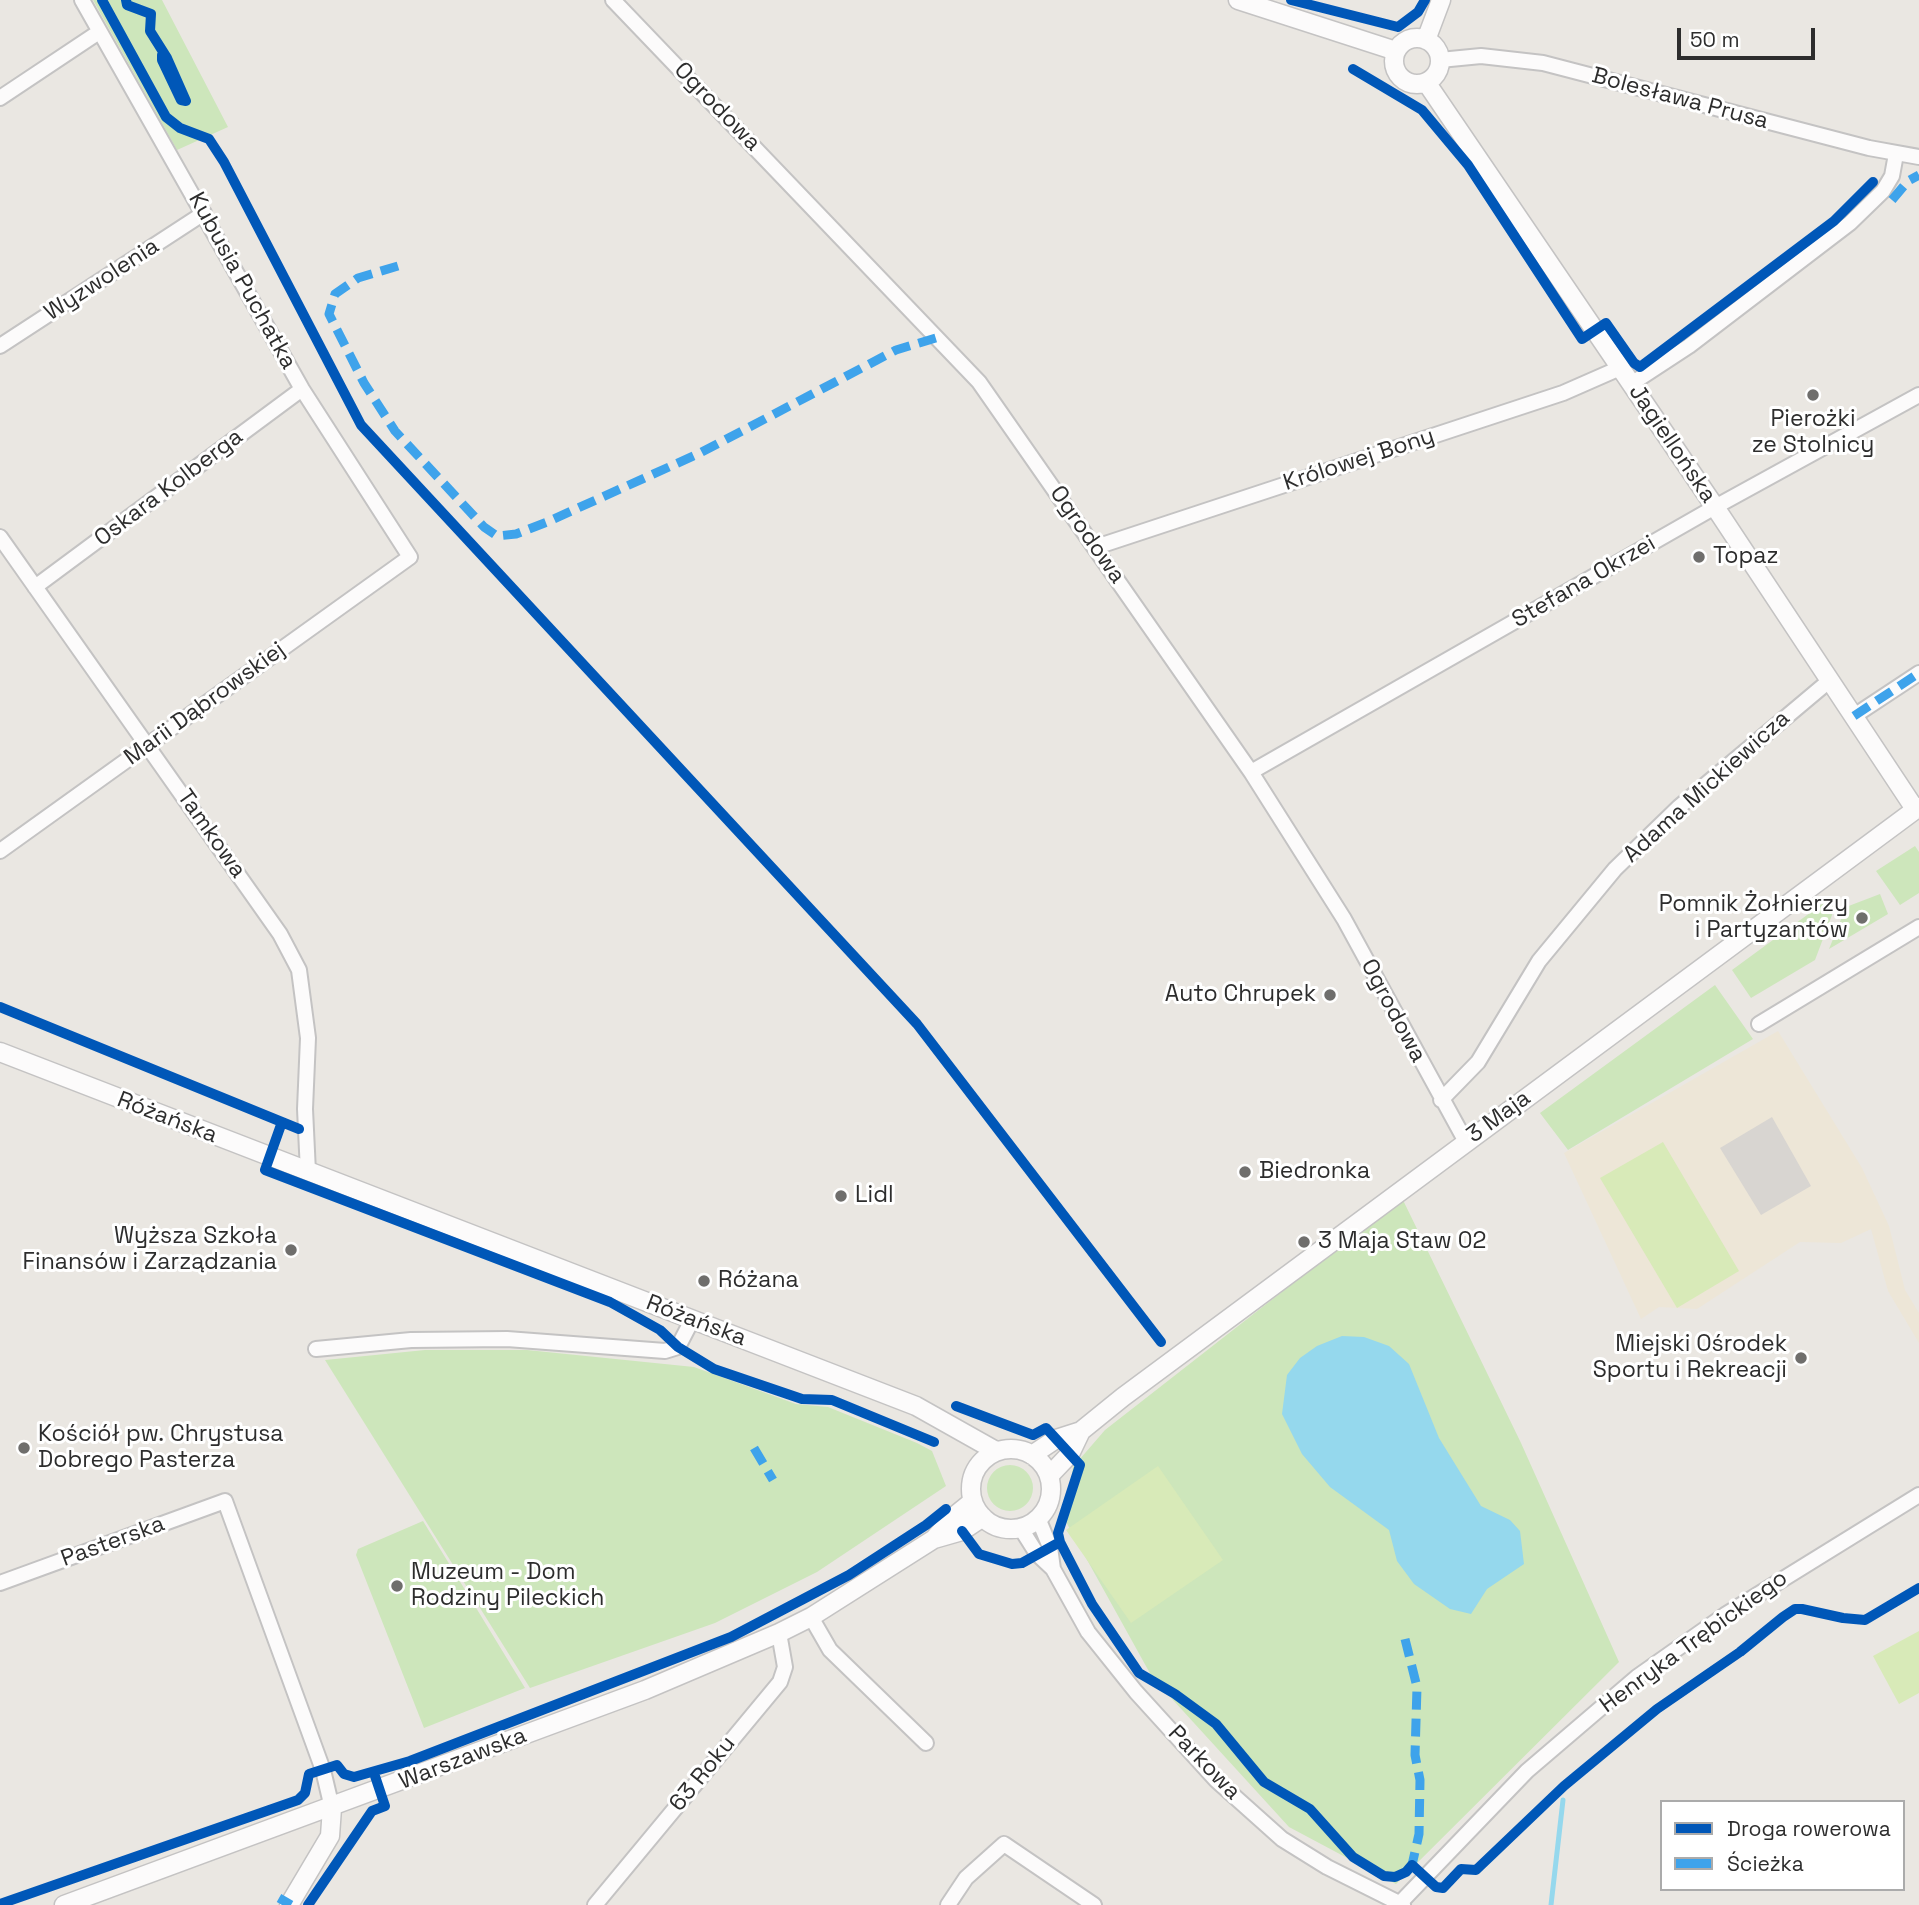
<!DOCTYPE html>
<meta charset="utf-8">
<style>
body{margin:0}
#map{position:relative;width:1919px;height:1905px;overflow:hidden;background:#eae7e2;font-family:"Space Grotesk",sans-serif}
canvas{display:block}
.legend{position:absolute;left:1660px;top:1800px;width:245px;height:91px;box-sizing:border-box;background:#fff;border:2px solid #ababab;margin:0;padding:9px 12px;list-style:none;font-size:21px;color:#2d2d2d}
.legend li{display:flex;align-items:center;gap:14px;height:35px}
.legend b{width:35px;border:2px solid #ababab}
.scale{position:absolute;left:1677px;top:28px;width:138px;height:32px;box-sizing:border-box;border:4px solid #2d2d2d;border-top:0;padding-left:9px;font-size:21px;line-height:24px;white-space:nowrap;color:#2d2d2d;-webkit-text-stroke:5px #fff;paint-order:stroke}
</style>
<div id="map">
<canvas width="1919" height="1905"></canvas>
<ul class="legend">
<li><b style="height:9px;background:#0057b8"></b>Droga rowerowa</li>
<li><b style="height:9px;background:#3ea3eb"></b>Ścieżka</li>
</ul>
<div class="scale">50 m</div>
</div>
<script>
const context = document.querySelector('canvas').getContext('2d');
context.lineJoin = 'round';
function fillPath(path, color) { context.fillStyle = color; context.fill(path, 'evenodd'); }
const poly = rows => new Path2D(rows.map(r => 'M' + r).join(''));
function strokePath(path, color, width, dash) { context.strokeStyle = color; context.lineWidth = width; context.lineCap = dash ? 'butt' : 'round'; context.setLineDash(dash || []); context.stroke(path); }
function label(font, color, halo, rows, align = 'center') {
  context.font = font + ' "Space Grotesk",sans-serif'; context.lineWidth = 6; context.setLineDash([]); context.textBaseline = 'middle'; context.strokeStyle = halo; context.fillStyle = color; for (const [text, x, y, turn = 0] of rows) {
    context.save(); context.translate(x, y); context.rotate((+turn || 0) * Math.PI / 180); context.textAlign = isNaN(turn) ? turn : align; if (halo) context.strokeText(text, 0, 0); context.fillText(text, 0, 0); context.restore();
  }
}
fillPath(poly([
 [1778,1031,1862,1168,1889,1226,1905,1290,1919,1313,1919,1343,1888,1291,1871,1229,1841,1243,1800,1242,1697,1309,1659,1307,1641,1319,1564,1153]
]), '#ede6d7');
fillPath(poly([
 [93,0,162,0,228,127,177,150],
 [1915,846,1919,852,1919,893,1900,905,1876,871],
 [1880,894,1888,914,1829,949,1846,907],
 [1833,896,1835,907,1815,960,1751,998,1732,970],
 [1715,985,1753,1039,1568,1150,1540,1113],
 [1402,1198,1521,1443,1619,1662,1396,1884,1289,1827,1152,1677,1065,1520,1073,1467,1105,1430],
 [425,1350,527,1350,694,1367,796,1404,828,1407,917,1443,932,1451,946,1486,817,1572,715,1623,530,1688,325,1360],
 '987 1488a23 23 0 1 1 46 0a23 23 0 1 1-46 0Z',
 [423,1521,525,1688,424,1728,356,1555,358,1549]
]), '#cde6bb');
fillPath(poly([
 [1663,1142,1739,1271,1677,1308,1600,1178],
 [1158,1466,1223,1560,1131,1623,1066,1530],
 [1919,1631,1919,1693,1899,1704,1873,1656]
]), '#d8eab8');
fillPath(poly([
 [1772,1117,1811,1186,1761,1215,1720,1148]
]), '#d8d5d1');
fillPath(poly([
 [1342,1336,1364,1337,1389,1346,1409,1364,1439,1438,1481,1506,1510,1520,1520,1531,1524,1564,1487,1589,1471,1614,1450,1609,1414,1584,1397,1561,1389,1530,1330,1487,1302,1454,1282,1414,1287,1375,1300,1358,1317,1346]
]), '#95d8ed');
strokePath(poly([
 [1551,1905,1563,1800]
]), '#95d8ed', 5);
const minor = poly([
 [613,0,979,382,1251,772,1344,919,1466,1142],
 [1440,60,1481,56,1543,63,1869,148,1919,157],
 [0,98,99,32],
 [0,346,204,213],
 [1631,384,1689,346,1850,223,1883,191,1892,176,1896,154],
 [0,537,280,934,299,970,308,1038,305,1109,308,1172],
 [1096,547,1563,393,1620,368],
 [35,587,302,389],
 [1854,716,1919,673],
 [1251,772,1715,507,1919,395],
 [0,851,410,557,302,389,82,0],
 [1759,1024,1919,927],
 [1441,1100,1478,1062,1539,961,1615,869,1679,807,1829,681],
 [316,1349,411,1340,507,1339,665,1351,678,1347,692,1320],
 [1038,1518,1050,1547,1053,1569],
 [1020,1527,1037,1554,1053,1569,1088,1632,1136,1692,1216,1780,1282,1839,1327,1867,1403,1905],
 [0,1583,225,1501,323,1770,332,1808],
 [811,1617,830,1650,926,1743],
 [1400,1903,1527,1771,1637,1677,1725,1615,1919,1495],
 [595,1905,780,1682,785,1667,779,1633],
 [948,1905,966,1878,1004,1844,1094,1905]
]);
const tertiary = poly([
 [1238,0,1396,51],
 '1394 61a23 23 0 1 1 46 0a23 23 0 1 1-46 0Z',
 [1426,40,1441,0],
 [1426,82,1715,507,1915,809],
 [0,1052,916,1406,996,1451],
 '971 1489a40 40 0 1 1 80 0a40 40 0 1 1-80 0Z',
 [1032,1455,1056,1439,1081,1431,1123,1397,1919,807],
 [1049,1476,1070,1454,1081,1431],
 [934,1539,952,1518,973,1501],
 [64,1905,645,1690,779,1633,811,1617,934,1539,962,1531,983,1517],
 [289,1905,330,1836,332,1808]
]);
strokePath(minor, '#c4c3c3', 18);
strokePath(tertiary, '#c4c3c3', 21);
strokePath(minor, '#fcfbfb', 14);
strokePath(tertiary, '#fcfbfb', 18);
strokePath(poly([
 [1892,200,1908,181,1919,175],
 [398,266,358,278,335,294,329,314,364,383,395,431,484,527,497,536,516,534,547,522,700,453,896,350,939,337],
 [1854,716,1919,673],
 [754,1448,773,1480],
 [1405,1639,1417,1687,1415,1755,1420,1780,1419,1834,1412,1865,1416,1869],
 [279,1898,291,1905]
]), '#3ea3eb', 9, [18, 9]);
strokePath(poly([
 [102,0,166,117,180,128,209,139,224,162,361,425,917,1024,1161,1342],
 [126,0,127,5,151,14,150,31,167,58,186,101,181,100,162,60,162,55],
 [1291,0,1398,27,1418,12,1425,0],
 [1353,69,1422,110,1468,165,1582,339,1606,323,1634,363,1640,367,1834,221,1873,182],
 [0,1007,299,1129],
 [282,1122,265,1170,610,1302,660,1330,678,1347,714,1369,802,1399,832,1400,934,1442],
 [956,1406,1033,1435,1046,1428,1080,1465,1058,1533,1060,1542,1092,1604,1139,1673,1175,1694,1216,1724,1264,1782,1310,1809,1353,1857,1384,1876,1395,1877,1406,1872,1412,1865,1436,1887,1443,1888,1461,1869,1476,1870,1564,1786,1657,1709,1740,1652,1783,1617,1795,1609,1802,1609,1843,1618,1865,1620,1919,1588],
 [962,1531,979,1554,1012,1564,1022,1563,1060,1542],
 [0,1904,298,1800,305,1793,309,1774,337,1765,344,1774,354,1777,410,1761,731,1637,849,1575,926,1525,946,1509],
 [308,1905,372,1811,385,1806,374,1773]
]), '#0057b8', 10);
for (const [x, y, r, color] of [
 [1813,395,7,"#6f6e6c"],
 [1699,557,7,"#6f6e6c"],
 [1862,918,7,"#6f6e6c"],
 [1330,995,7,"#6f6e6c"],
 [1245,1172,7,"#6f6e6c"],
 [841,1196,7,"#6f6e6c"],
 [1304,1242,7,"#6f6e6c"],
 [291,1250,7,"#6f6e6c"],
 [704,1281,7,"#6f6e6c"],
 [1801,1358,7,"#6f6e6c"],
 [24,1448,7,"#6f6e6c"],
 [397,1586,7,"#6f6e6c"]
]) { const dot = new Path2D(); dot.arc(x, y, r, 0, 2 * Math.PI); context.fillStyle = color; context.fill(dot); strokePath(dot, '#fff', 2.5); }
label('23px', '#2d2d2d', '#fff', [
 ["Bolesława Prusa",1680,99,15],
 ["Ogrodowa",717,107,46],
 ["Wyzwolenia",102,280,-33],
 ["Kubusia Puchatka",242,281,61],
 ["Jagiellońska",1672,444,56],
 ["Królowej Bony",1359,460,-18],
 ["Oskara Kolberga",169,488,-37],
 ["Ogrodowa",1087,535,55],
 ["Stefana Okrzei",1584,582,-30],
 ["Marii Dąbrowskiej",205,704,-36],
 ["Adama Mickiewicza",1707,787,-42],
 ["Tamkowa",211,834,55],
 ["Ogrodowa",1393,1011,62],
 ["3 Maja",1499,1117,-36],
 ["Różańska",167,1118,21],
 ["Różańska",696,1321,21],
 ["Pasterska",113,1542,-20],
 ["Henryka Trębickiego",1694,1642,-36],
 ["Warszawska",463,1759,-21],
 ["Parkowa",1204,1763,46],
 ["63 Roku",703,1774,-51]
]);
label('23px', '#2d2d2d', '#fff', [
 ["Pierożki",1813,420,"center"],
 ["ze Stolnicy",1813,446,"center"],
 ["Topaz",1713,557],
 ["Pomnik Żołnierzy",1848,905,"right"],
 ["i Partyzantów",1848,931,"right"],
 ["Auto Chrupek",1316,995,"right"],
 ["Biedronka",1259,1172],
 ["Lidl",855,1196],
 ["Wyższa Szkoła",277,1237,"right"],
 ["Finansów i Zarządzania",277,1263,"right"],
 ["3 Maja Staw 02",1318,1242],
 ["Różana",718,1281],
 ["Miejski Ośrodek",1787,1345,"right"],
 ["Sportu i Rekreacji",1787,1371,"right"],
 ["Kościół pw. Chrystusa",38,1435],
 ["Dobrego Pasterza",38,1461],
 ["Muzeum - Dom",411,1573],
 ["Rodziny Pileckich",411,1599]
], 'left');
</script>
